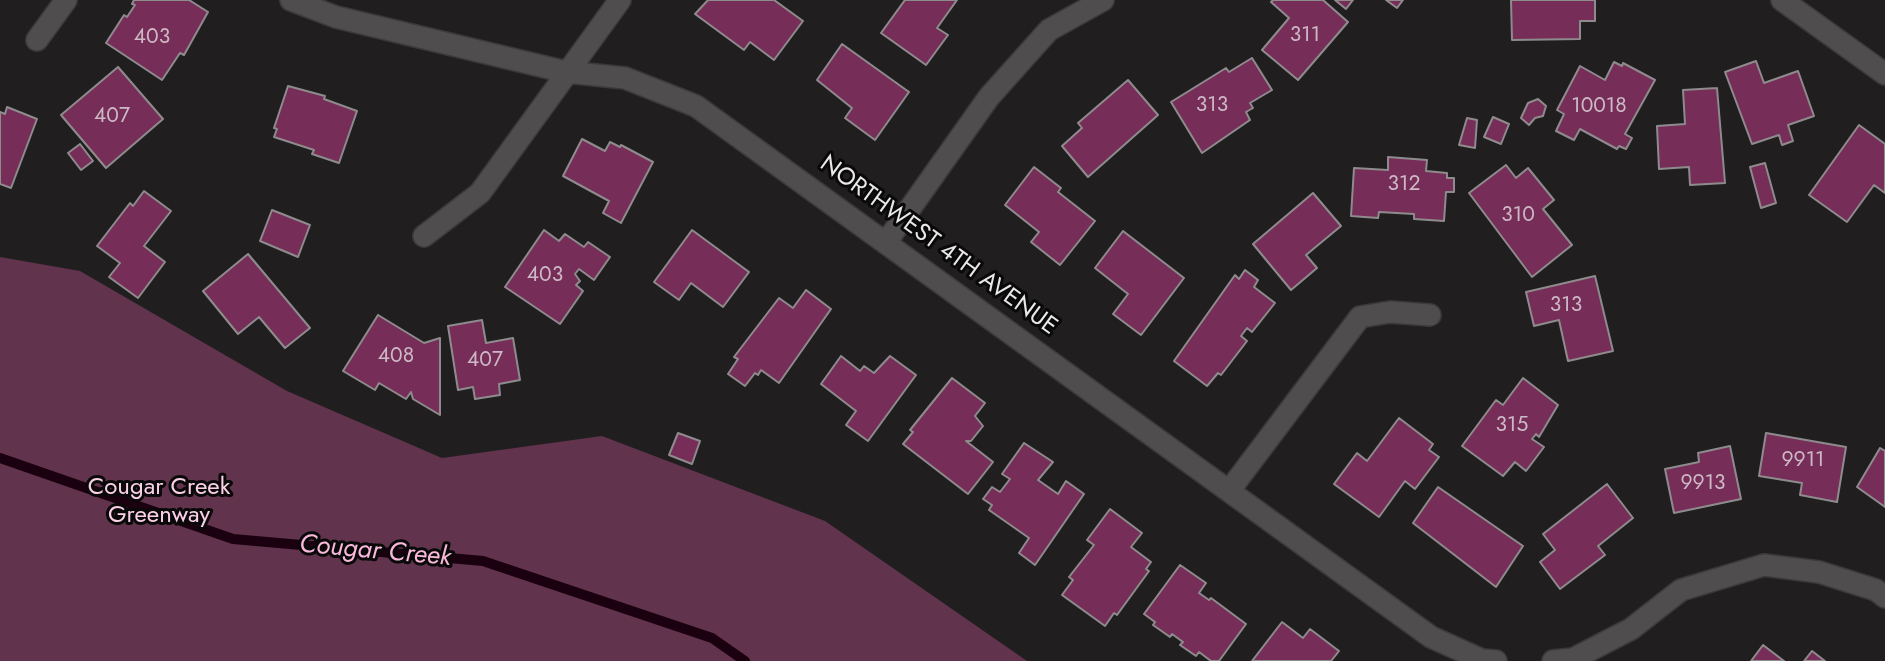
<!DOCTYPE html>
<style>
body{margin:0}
canvas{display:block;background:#201e1f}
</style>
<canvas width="1885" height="661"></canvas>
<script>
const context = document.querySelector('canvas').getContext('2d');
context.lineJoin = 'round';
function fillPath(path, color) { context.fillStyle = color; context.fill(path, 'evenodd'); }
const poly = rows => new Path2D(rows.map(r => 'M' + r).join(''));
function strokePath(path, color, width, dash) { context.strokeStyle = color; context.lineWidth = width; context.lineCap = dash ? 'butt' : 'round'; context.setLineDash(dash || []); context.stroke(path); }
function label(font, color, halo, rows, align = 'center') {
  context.font = font + ' Jost,sans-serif'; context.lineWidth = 6; context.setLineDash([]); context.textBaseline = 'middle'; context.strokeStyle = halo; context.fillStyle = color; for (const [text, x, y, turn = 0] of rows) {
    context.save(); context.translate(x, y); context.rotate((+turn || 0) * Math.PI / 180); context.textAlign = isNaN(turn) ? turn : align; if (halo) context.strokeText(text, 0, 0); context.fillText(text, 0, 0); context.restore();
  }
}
fillPath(poly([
 [0,257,80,271,287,391,442,458,602,436,825,521,1027,661,0,661]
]), '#61334d');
strokePath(poly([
 [0,458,233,539,483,561,712,638,745,661]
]), '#1b000f', 10);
const building = poly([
 [134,0,189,0,208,12,184,55,180,53,162,80,106,43,124,15,127,17,135,5,132,4,134,0],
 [708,0,774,0,803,21,774,60,750,42,744,50,695,14,708,0],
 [905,0,957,0,937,28,948,35,926,65,881,33,905,0],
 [1273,0,1323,0,1348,22,1298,80,1262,50,1289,18,1271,2,1273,0],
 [1335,0,1353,0,1346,9,1335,0],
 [1386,0,1403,0,1397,8,1386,0],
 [1511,0,1595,0,1595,21,1580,21,1580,39,1512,40,1511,0],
 [842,44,909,92,875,140,845,118,852,108,817,80,842,44],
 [1252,58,1272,90,1250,103,1253,108,1246,112,1250,120,1202,153,1171,102,1226,68,1229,72,1252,58],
 [1756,61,1764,83,1798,71,1814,116,1788,125,1793,141,1782,145,1779,135,1752,144,1725,72,1756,61],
 [1614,62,1622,66,1623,63,1655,80,1625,134,1632,138,1626,149,1619,146,1617,149,1580,129,1574,140,1556,131,1564,114,1557,110,1580,66,1605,80,1614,62],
 [118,67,163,119,106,168,61,115,118,67],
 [1128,80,1158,115,1088,177,1062,146,1082,128,1078,123,1128,80],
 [288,86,325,96,324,99,357,111,339,163,312,154,314,150,274,137,277,129,274,128,288,86],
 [1717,88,1725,183,1690,185,1689,167,1659,169,1657,126,1685,124,1683,90,1717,88],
 [1538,99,1546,106,1543,116,1535,118,1529,125,1521,118,1528,103,1538,99],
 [7,107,37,119,11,188,0,184,0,112,5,114,7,107],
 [1493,117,1509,124,1501,144,1484,137,1493,117],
 [1467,118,1477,120,1475,148,1459,145,1467,118],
 [1859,125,1885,144,1885,193,1874,185,1847,222,1809,195,1859,125],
 [582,139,605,151,610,142,620,147,621,145,653,162,621,223,603,213,609,201,563,176,582,139],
 [80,144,93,161,81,170,68,153,80,144],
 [1388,157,1427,160,1426,171,1447,173,1447,178,1454,178,1454,192,1446,192,1444,221,1414,219,1414,214,1379,212,1378,218,1351,216,1354,168,1388,170,1388,157],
 [1765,163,1776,203,1761,208,1750,167,1765,163],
 [1506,165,1516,178,1528,168,1554,200,1543,209,1572,245,1532,277,1469,193,1506,165],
 [1034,167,1061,188,1058,192,1095,221,1060,265,1031,242,1039,232,1005,205,1034,167],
 [144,191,171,211,144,246,165,262,138,298,109,277,120,263,97,246,130,203,133,206,144,191],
 [1313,193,1341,226,1306,255,1317,268,1291,290,1253,244,1313,193],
 [272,210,310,225,298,257,260,241,272,210],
 [544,230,559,241,565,234,584,247,588,242,610,257,594,280,579,269,575,274,580,281,576,285,583,291,560,324,505,287,544,230],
 [692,230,749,272,723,307,691,283,679,300,654,282,692,230],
 [1123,231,1184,278,1141,335,1113,314,1128,294,1095,268,1123,231],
 [248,254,310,328,285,348,259,317,238,334,203,291,248,254],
 [1245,270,1258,280,1254,287,1275,303,1252,332,1247,328,1241,336,1247,341,1221,375,1218,373,1207,386,1174,361,1235,275,1239,279,1245,270],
 [1595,276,1613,351,1568,361,1559,320,1534,326,1526,292,1595,276],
 [806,290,831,309,779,383,761,370,758,375,755,373,745,386,728,374,738,359,734,357,779,298,793,308,806,290],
 [378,315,424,343,440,338,440,415,413,399,411,392,406,399,379,383,375,390,343,371,378,315],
 [482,320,486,343,513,338,520,380,499,384,500,395,475,399,473,387,458,390,448,326,482,320],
 [841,356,860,371,864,366,874,373,890,356,916,375,868,441,846,425,856,411,821,384,841,356],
 [952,378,985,403,975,416,983,426,971,441,966,441,993,462,968,494,903,444,913,432,910,430,952,378],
 [1523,378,1558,405,1539,437,1536,434,1532,439,1544,447,1526,471,1515,462,1503,476,1462,446,1496,400,1503,405,1523,378],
 [1399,418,1433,444,1429,450,1439,457,1415,489,1405,481,1379,517,1334,484,1357,453,1367,461,1399,418],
 [678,433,700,441,692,464,669,455,678,433],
 [1766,433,1846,447,1837,502,1800,495,1802,483,1759,476,1766,433],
 [1024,443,1053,462,1038,480,1058,494,1066,481,1084,494,1035,565,1019,553,1029,538,989,510,992,505,983,499,992,487,1000,492,1010,479,1002,474,1024,443],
 [1730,446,1741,499,1674,513,1665,469,1699,462,1698,453,1730,446],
 [1880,448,1885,451,1885,507,1857,487,1880,448],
 [1607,484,1633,518,1598,546,1605,555,1560,589,1540,562,1555,550,1543,534,1607,484],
 [1438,487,1523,546,1496,587,1413,523,1438,487],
 [1110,509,1142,533,1131,547,1151,562,1146,569,1149,571,1117,615,1114,613,1105,626,1062,595,1073,580,1069,577,1094,545,1087,540,1110,509],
 [1180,565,1206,583,1199,593,1209,600,1211,598,1246,624,1219,661,1211,661,1199,652,1196,656,1180,645,1183,642,1172,634,1170,637,1153,625,1155,622,1144,614,1180,565],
 [1282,622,1303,638,1310,629,1339,651,1331,661,1252,661,1282,622],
 [1763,645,1784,661,1751,661,1763,645],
 [1812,651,1825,661,1804,661,1812,651]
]);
fillPath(building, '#762d58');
strokePath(building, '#8e8b8d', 2);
const minor = poly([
 [291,0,336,17,566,72,625,78,696,106,1431,637,1482,660,1496,661],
 [1782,0,1885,74],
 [37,40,66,0],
 [424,236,480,193,620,0],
 [887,241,989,97,1049,30,1103,0],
 [1229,491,1360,317,1390,312,1430,315],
 [1553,661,1573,659,1631,629,1681,590,1764,565,1819,572,1876,590,1885,597]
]);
strokePath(minor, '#3b393a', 24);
strokePath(minor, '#4f4d4e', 21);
label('21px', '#cdb9c5', null, [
 ["311",1305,36],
 ["403",152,38],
 ["313",1212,106],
 ["10018",1599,107],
 ["407",112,117],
 ["312",1404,185],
 ["310",1518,216],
 ["403",545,276],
 ["313",1566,306],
 ["408",396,357],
 ["407",485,361],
 ["315",1512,426],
 ["9911",1803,461],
 ["9913",1703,484]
]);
label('24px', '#eae8e9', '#090909', [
 ["NORTHWEST 4TH AVENUE",938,246,36]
]);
label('24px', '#fdd0e7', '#090909', [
 ["Cougar Creek",159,488],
 ["Greenway",159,516]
]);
label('italic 26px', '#f9b8da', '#090909', [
 ["Cougar Creek",375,552,5]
]);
</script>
